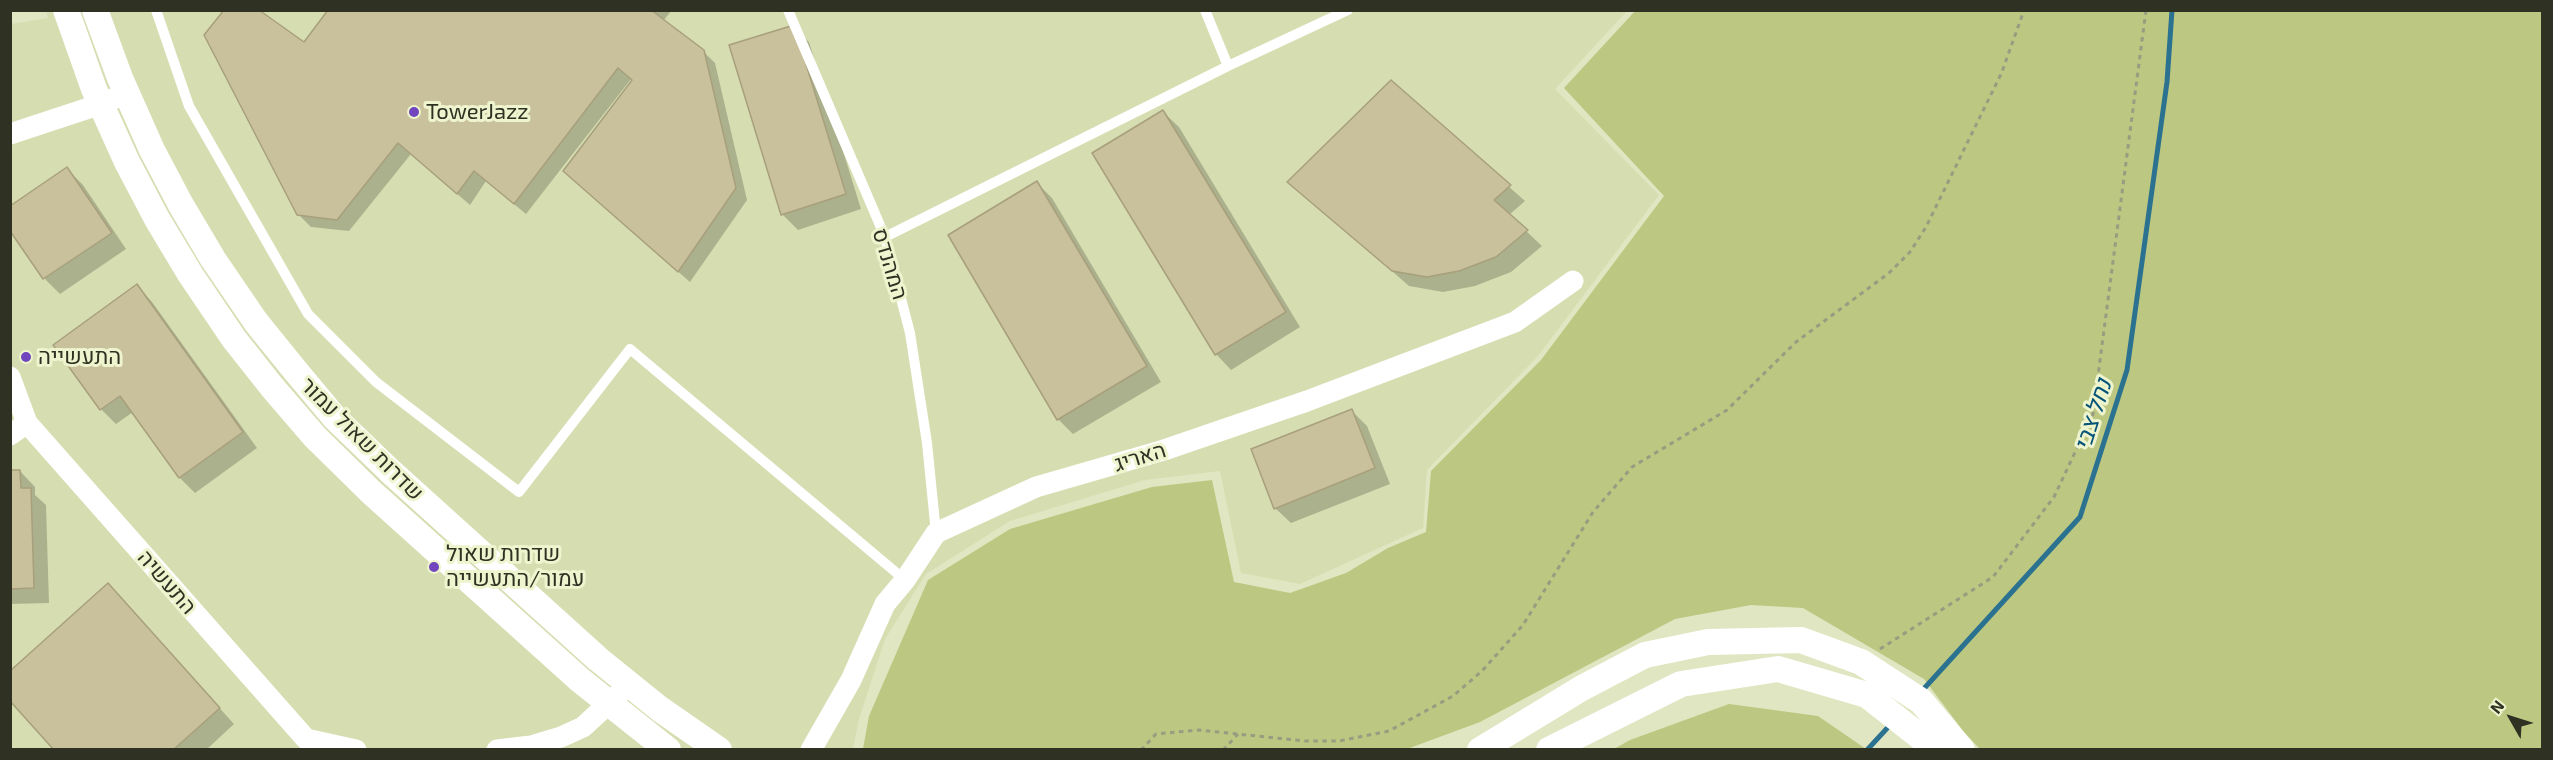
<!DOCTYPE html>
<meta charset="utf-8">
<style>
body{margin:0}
#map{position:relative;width:2553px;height:760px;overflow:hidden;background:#e0e6c1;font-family:"Exo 2",sans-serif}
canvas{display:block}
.frame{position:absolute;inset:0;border:12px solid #2f3223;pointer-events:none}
.north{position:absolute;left:2481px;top:688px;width:60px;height:60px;-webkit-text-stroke:4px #edf4ce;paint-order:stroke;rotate:309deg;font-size:16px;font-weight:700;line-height:24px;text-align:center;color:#2f3223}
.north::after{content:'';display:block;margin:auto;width:21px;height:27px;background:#2f3223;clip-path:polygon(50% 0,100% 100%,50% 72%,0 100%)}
</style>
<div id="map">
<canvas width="2553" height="760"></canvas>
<div class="frame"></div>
<div class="north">N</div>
</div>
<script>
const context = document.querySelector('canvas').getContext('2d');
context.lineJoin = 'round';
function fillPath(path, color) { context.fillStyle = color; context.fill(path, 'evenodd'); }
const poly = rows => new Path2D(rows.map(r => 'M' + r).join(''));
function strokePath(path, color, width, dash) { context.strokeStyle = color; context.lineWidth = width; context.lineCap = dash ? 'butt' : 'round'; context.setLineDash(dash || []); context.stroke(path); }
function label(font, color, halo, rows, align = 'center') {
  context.font = font + ' "Exo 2",Heebo,sans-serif'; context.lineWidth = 6; context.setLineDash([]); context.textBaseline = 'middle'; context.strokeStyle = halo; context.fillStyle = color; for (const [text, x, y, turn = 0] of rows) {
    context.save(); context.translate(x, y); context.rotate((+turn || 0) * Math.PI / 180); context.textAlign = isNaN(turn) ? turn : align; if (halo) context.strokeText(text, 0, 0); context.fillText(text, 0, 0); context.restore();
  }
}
fillPath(poly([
 [46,10,1627,11,1555,89,1659,195,1538,356,1427,470,1423,528,1300,584,1241,573,1220,471,1145,480,1010,521,926,574,885,639,859,719,853,749,11,750,11,24,48,18]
]), '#d6deb1');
fillPath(poly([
 [1636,10,2542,11,2542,749,1980,749,1964,732,1924,679,1803,608,1751,605,1675,619,1480,722,1407,749,863,749,869,716,928,580,1010,529,1152,487,1212,480,1234,582,1290,593,1346,573,1388,548,1426,532,1431,471,1541,360,1664,196,1564,88],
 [1729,704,1818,716,1866,749,1614,749,1630,740]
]), '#bcc781');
fillPath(poly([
 [330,10,672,10,663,21,703,51,715,63,747,200,690,282,577,183,633,81,631,79,526,214,486,181,470,205,411,154,349,231,311,227,299,215,304,44],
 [793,27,809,42,861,209,798,230,782,214],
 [1391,82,1525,201,1509,215,1542,246,1511,272,1475,286,1443,292,1409,286,1290,182],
 [1163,112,1179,127,1300,327,1231,370,1216,354],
 [67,169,83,185,126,249,60,294,45,279,10,228],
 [1037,183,1052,198,1161,382,1073,434,1058,419],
 [137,286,152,302,257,448,195,493,180,478,133,412,116,424,101,409],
 [1352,411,1367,426,1390,484,1291,523,1275,508],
 [10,471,20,471,35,487,35,495,46,505,49,603,10,604],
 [108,585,234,724,206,750,56,750]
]), '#0003');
strokePath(poly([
 [1920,693,2080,517,2127,370,2167,82,2172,10],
 [1867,750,1891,724]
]), '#2b7291', 5);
const building = poly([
 [224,10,259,10,304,42,328,10,651,10,704,50,736,188,678,272,563,171,632,80,618,68,514,204,474,171,457,194,398,143,337,220,297,215,204,35,224,10],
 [794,25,846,194,781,215,729,45,794,25],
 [1391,80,1511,185,1494,200,1528,230,1496,257,1459,271,1427,277,1392,271,1287,182,1391,80],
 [1163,110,1286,312,1215,355,1092,153,1163,110],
 [67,167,112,233,43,279,10,231,10,206,67,167],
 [1037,181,1147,366,1057,420,948,235,1037,181],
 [137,284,243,432,179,478,120,396,100,410,53,345,137,284],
 [1352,409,1375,468,1274,509,1251,449,1352,409],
 [10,470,20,470,21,488,31,488,34,588,10,589,10,470],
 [108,583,220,708,173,750,54,750,10,701,10,671,108,583]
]);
fillPath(building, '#c9c09c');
strokePath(building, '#a89f7c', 1.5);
strokePath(poly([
 [1880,649,1993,577,2054,497,2093,414,2146,10],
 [1141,750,1156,734,1199,730,1305,741,1339,741,1389,731,1453,696,1482,671,1523,625,1593,512,1632,467,1727,410,1796,342,1889,273,1910,252,1926,227,2002,72,2024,10],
 [1223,750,1238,734]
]), '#989c80', 3, [4.5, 4.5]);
strokePath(poly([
 [156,10,189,106,308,314,376,382,519,492,630,349,905,580],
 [788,10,885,237,910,333,927,443,936,533],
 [1205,10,1228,66],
 [885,237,1228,66,1348,10]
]), '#fff', 10);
strokePath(poly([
 [10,134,101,104,127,93],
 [10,377,27,423,306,739,356,750],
 [10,435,27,423],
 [497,750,531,746,561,737,583,727,620,693],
 [811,750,851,680,885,604,905,580,936,533,1036,487,1164,450,1307,401,1515,322,1573,281]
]), '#fff', 21);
strokePath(poly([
 [66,10,94,89,127,162,157,219,190,274,234,339,272,387,315,437,371,492,580,680,668,750],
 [95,10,120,78,152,150,181,205,213,259,256,322,294,369,335,418,390,471,598,659,660,709,719,750],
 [1480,750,1582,688,1645,655,1708,642,1801,640,1861,662,1921,701,1962,750],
 [1549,750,1681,684,1778,669,1867,695,1937,750]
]), '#fff', 26);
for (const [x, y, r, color] of [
 [414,112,6,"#7045bd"],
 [26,357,6,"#7045bd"],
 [434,567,6,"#7045bd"]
]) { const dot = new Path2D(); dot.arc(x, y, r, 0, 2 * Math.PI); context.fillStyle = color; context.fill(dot); strokePath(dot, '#edf4ce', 2); }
label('22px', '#2f3223', '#edf4ce', [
 ["TowerJazz",426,112],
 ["התעשייה",38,357],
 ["שדרות שאול",446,554],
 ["עמור/התעשייה",446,579]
], 'left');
label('22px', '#2f3223', '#edf4ce', [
 ["המהנדס",890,264,73],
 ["שדרות שאול עמור",362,439,45],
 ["האריג",1140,457,-17],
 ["התעשיה",167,582,49]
]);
label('italic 24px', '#055477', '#edf4ce', [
 ["נחל צבי",2093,415,-72]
]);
</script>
